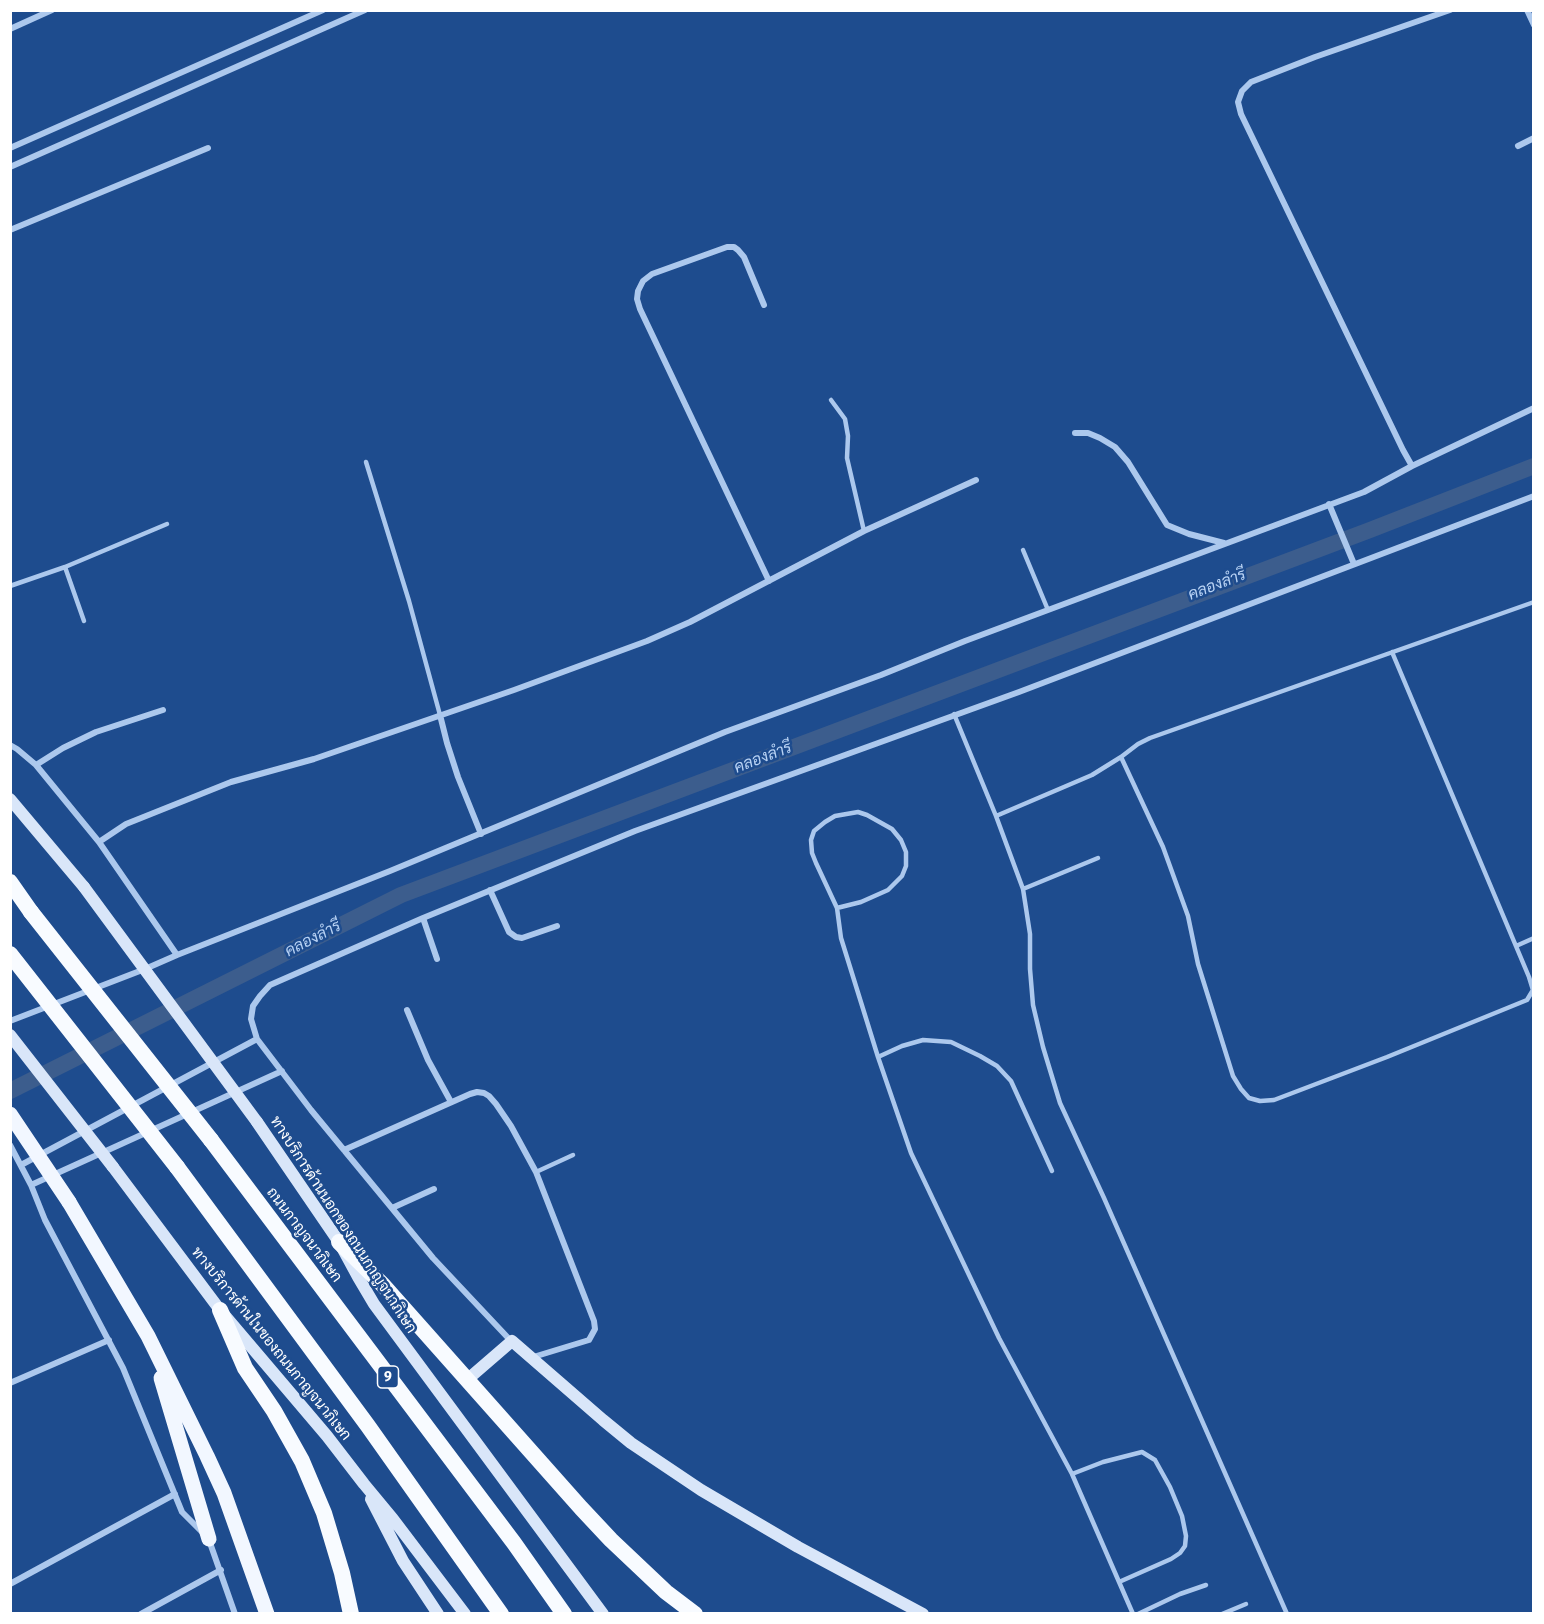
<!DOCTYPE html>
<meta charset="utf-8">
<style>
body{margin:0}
#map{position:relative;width:1544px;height:1624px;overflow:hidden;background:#1e4c8e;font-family:"Fira Sans",sans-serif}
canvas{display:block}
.frame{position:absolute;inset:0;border:12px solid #fff;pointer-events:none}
</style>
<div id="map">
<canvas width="1544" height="1624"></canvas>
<div class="frame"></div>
</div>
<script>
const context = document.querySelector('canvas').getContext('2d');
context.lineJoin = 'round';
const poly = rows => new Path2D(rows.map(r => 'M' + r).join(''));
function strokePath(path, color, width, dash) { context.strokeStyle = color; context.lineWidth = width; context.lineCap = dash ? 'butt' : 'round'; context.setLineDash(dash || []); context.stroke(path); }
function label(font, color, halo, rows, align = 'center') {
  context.font = font + ' "Fira Sans",Sarabun,sans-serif'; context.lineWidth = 5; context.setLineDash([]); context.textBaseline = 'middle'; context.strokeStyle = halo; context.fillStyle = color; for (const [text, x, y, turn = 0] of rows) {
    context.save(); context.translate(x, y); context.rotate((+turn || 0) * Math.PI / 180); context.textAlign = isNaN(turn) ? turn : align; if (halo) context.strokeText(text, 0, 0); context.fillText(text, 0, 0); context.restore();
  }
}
strokePath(poly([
 [10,1091,401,895,1370,530,1534,466]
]), '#3c5d8d', 16);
strokePath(poly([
 [831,400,845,419,848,436,847,458,864,531],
 [366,462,409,601,440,715],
 [1023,550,1048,610],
 [65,567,84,621],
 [10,586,65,567,167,524],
 [954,714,996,816,1023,889,1030,934,1030,969,1033,1005,1043,1047,1060,1103,1104,1198,1287,1614],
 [1121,757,1138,744,1150,738,1534,602],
 [996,816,1092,775,1121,757,1163,847,1188,916,1198,964,1233,1076,1241,1089,1249,1098,1260,1101,1274,1100,1387,1057,1527,1000,1533,990,1529,977,1392,652],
 [1023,889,1098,858],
 [837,908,861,902,888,890,902,876,906,866,906,852,901,840,892,829,867,815,858,812,835,816,825,822,814,831,811,840,812,853,816,863,837,908,841,938,878,1057,911,1153,999,1338,1072,1474,1133,1614],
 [1516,946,1534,938],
 [878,1057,902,1046,923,1040,951,1042,980,1056,997,1066,1011,1081,1052,1171],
 [536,1172,573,1155],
 [1072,1474,1103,1462,1142,1452,1155,1460,1170,1487,1182,1516,1186,1536,1185,1546,1180,1553,1171,1559,1119,1582],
 [1138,1614,1180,1594,1206,1585],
 [1222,1614,1246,1604]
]), '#acc8ed', 4.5);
strokePath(poly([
 [1527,10,1534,25],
 [10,29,52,10],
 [1518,146,1534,138],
 [10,148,323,10],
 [10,167,365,10],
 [10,230,208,148],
 [764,305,744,257,738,250,734,247,727,247,652,274,643,281,638,291,637,299,640,309,769,581],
 [1075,433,1088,433,1100,438,1115,447,1128,462,1167,525,1189,534,1224,543],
 [1412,466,1534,408],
 [1329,504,1354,564],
 [440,715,447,743,458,777,481,834],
 [10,745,17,749,36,765,99,842,177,955,145,969,10,1021],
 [36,765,63,748,96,732,163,710],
 [99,842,126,824,231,782,314,759,514,690,647,641,690,622,864,531,976,480],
 [490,890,509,932,516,937,522,938,557,926],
 [423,918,437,959],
 [177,955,390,871,725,732,881,675,965,641,1364,492,1412,466,1403,450,1241,114,1238,102,1242,91,1251,82,1315,57,1450,10],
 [407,1010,428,1060,451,1102],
 [10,1145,31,1185,45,1220,123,1368,182,1512,203,1533],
 [344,1150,470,1094,477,1092,484,1093,489,1096,496,1104,511,1126,536,1172,594,1321,595,1329,589,1340,530,1358],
 [21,1165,257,1039],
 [31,1185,282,1071],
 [392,1208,434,1189],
 [511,1341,433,1258,311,1110,257,1039,251,1019,253,1006,260,996,270,985,423,918,635,831,1019,692,1534,496],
 [10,1383,109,1340],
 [209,1540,235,1614],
 [10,1584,175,1494],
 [141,1614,221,1570]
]), '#acc8ed', 6);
strokePath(poly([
 [10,799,84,887],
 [257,1122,339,1242,358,1277,374,1304,603,1614],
 [113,1167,220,1310,327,1436,364,1484,393,1519,465,1614],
 [468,1379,512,1341,603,1420,631,1443,701,1490,798,1547,923,1614],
 [371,1499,403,1561,438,1614]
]), '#d9e6f9', 12);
strokePath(poly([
 [69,1202,148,1336,207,1456,224,1493,267,1614],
 [161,1378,209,1539]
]), '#f2f7ff', 15);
strokePath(poly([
 [10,882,31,912],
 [211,1140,514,1543,564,1614],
 [177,1167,368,1426,501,1614],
 [339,1242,383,1285,581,1508,611,1540,666,1592,695,1614],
 [220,1310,245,1368,274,1411,302,1461,324,1513,342,1573,351,1614]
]), '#f8fbff', 16);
strokePath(poly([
 [84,887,257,1122],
 [10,1035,113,1167]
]), '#d9e6f9', 12);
strokePath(poly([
 [10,1114,69,1202]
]), '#f2f7ff', 15);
strokePath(poly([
 [31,912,211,1140],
 [10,954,177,1167]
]), '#f8fbff', 16);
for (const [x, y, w] of [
 [388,1377,21]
]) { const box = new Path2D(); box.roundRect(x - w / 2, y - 11, w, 22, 4.5); context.fillStyle = '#1e4c8e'; context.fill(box); strokePath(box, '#fff', 1.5); }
label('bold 14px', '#fff', null, [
 ["9",388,1377]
]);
label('15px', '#fff', '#1e4c8e', [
 ["ทางบริการด้านนอกของถนนกาญจนาภิเษก",343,1225,57],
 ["ถนนกาญจนาภิเษก",304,1235,53],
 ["ทางบริการด้านในของถนนกาญจนาภิเษก",271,1344,51]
]);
label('italic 16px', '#b8d2f4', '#1e4c8e', [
 ["คลองลำรี",1217,585,-21],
 ["คลองลำรี",763,758,-21],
 ["คลองลำรี",313,939,-27]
]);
</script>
